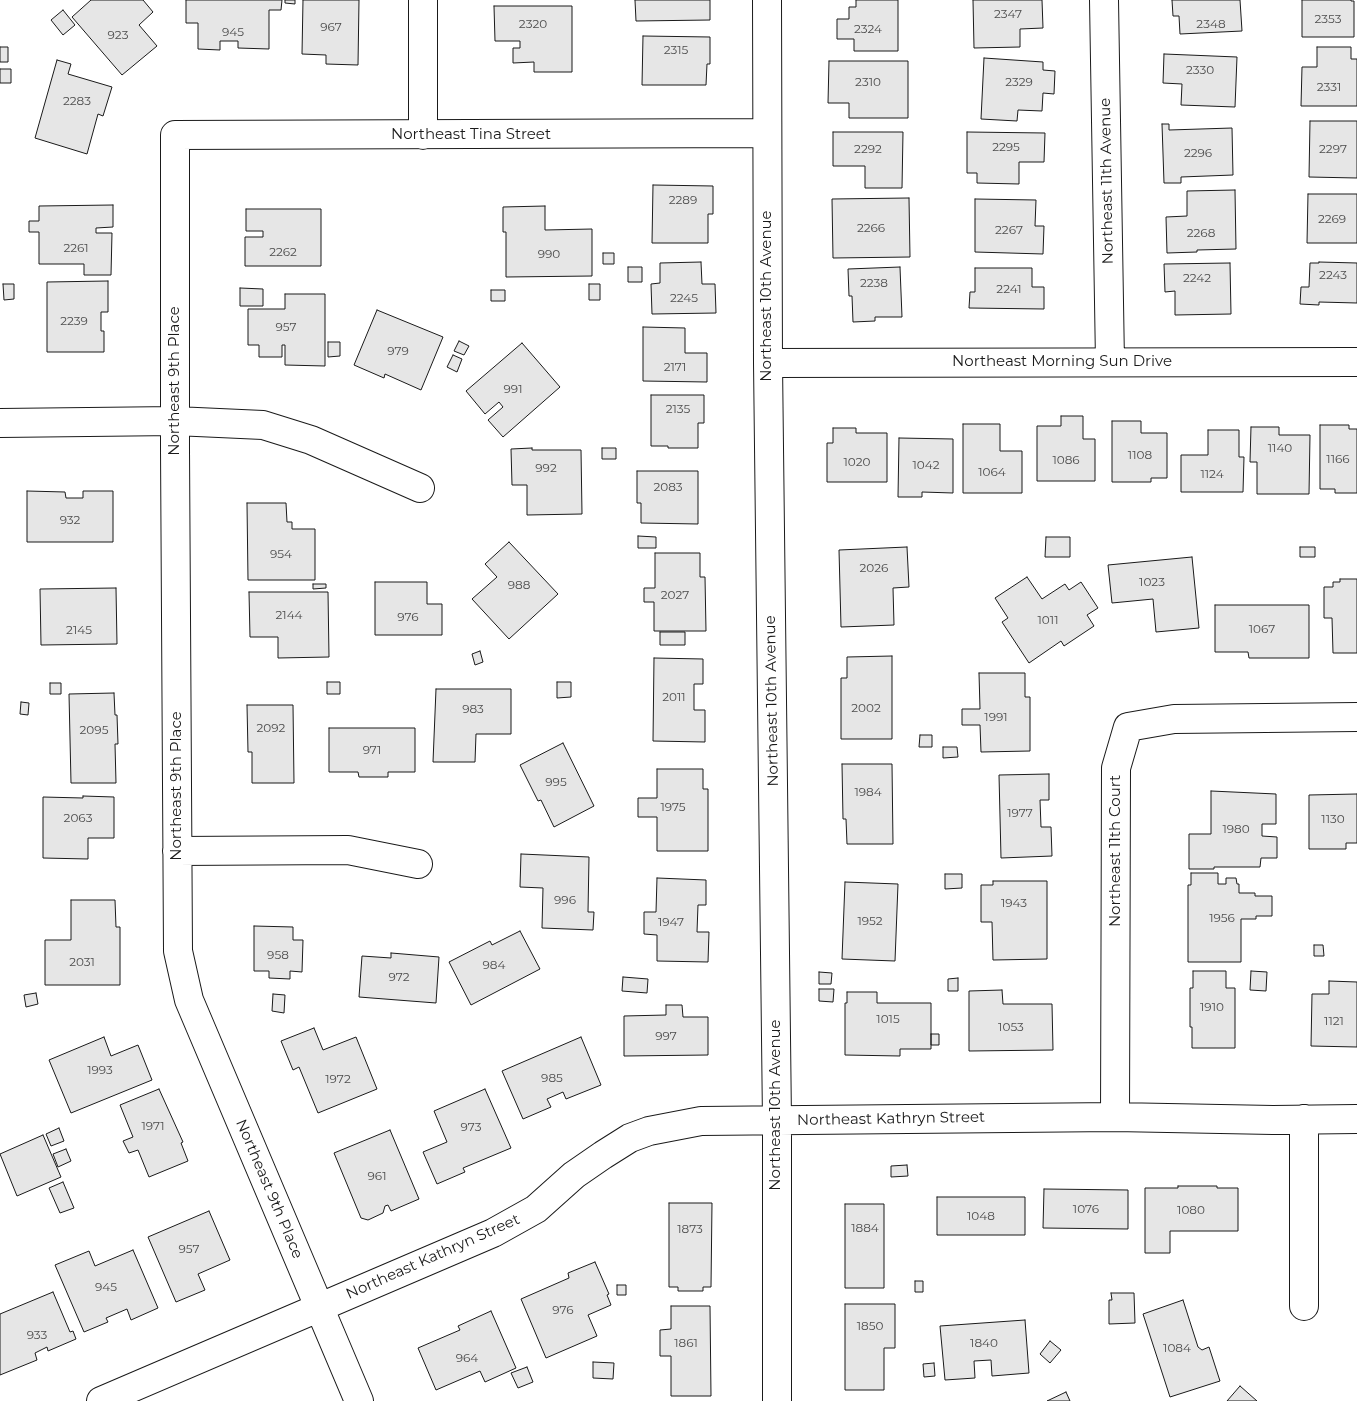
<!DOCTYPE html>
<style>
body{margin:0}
canvas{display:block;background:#fff}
</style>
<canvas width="1357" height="1401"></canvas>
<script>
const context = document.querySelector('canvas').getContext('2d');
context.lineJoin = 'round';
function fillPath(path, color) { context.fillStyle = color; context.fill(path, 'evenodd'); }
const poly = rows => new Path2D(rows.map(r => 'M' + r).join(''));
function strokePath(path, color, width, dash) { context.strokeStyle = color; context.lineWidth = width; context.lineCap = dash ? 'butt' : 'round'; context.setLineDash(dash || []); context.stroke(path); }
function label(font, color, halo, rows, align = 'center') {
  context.font = font + ' Montserrat,sans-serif'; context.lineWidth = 4; context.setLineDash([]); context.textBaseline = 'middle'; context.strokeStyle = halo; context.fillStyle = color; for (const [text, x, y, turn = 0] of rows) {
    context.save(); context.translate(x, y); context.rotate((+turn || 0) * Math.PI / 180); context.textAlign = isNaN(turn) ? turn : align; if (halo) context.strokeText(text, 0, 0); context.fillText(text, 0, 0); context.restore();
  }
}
const building = poly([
 [91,0,143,0,153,12,139,25,157,46,122,75,72,17,91,0],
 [186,0,282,0,281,10,269,10,269,49,238,48,238,41,220,41,220,50,198,49,198,23,186,23,186,0],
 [285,0,295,0,295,4,285,3,285,0],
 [303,0,359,0,358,65,326,64,326,55,302,54,303,0],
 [635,0,710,0,710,20,636,21,635,0],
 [856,0,898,0,898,51,854,51,854,39,837,39,837,19,849,19,849,7,856,7,856,0],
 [973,0,1042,0,1043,28,1020,29,1020,47,974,48,973,0],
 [1172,0,1240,0,1242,31,1180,34,1179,16,1173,16,1172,0],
 [1302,0,1351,0,1351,1,1354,1,1354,37,1302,37,1302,0],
 [494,6,572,6,572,72,534,72,534,62,513,63,513,48,520,48,520,41,495,41,494,6],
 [63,10,75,25,63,35,51,20,63,10],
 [643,36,710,37,710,64,707,64,706,85,642,85,643,36],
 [0,47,8,47,8,62,0,62,0,47],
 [1317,47,1351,47,1351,59,1357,59,1357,106,1301,106,1302,67,1317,67,1317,47],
 [1164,54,1237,57,1235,107,1181,105,1182,84,1163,83,1164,54],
 [984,58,1043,62,1043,70,1055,71,1054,94,1043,93,1042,111,1018,110,1017,121,981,119,984,58],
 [57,60,71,64,68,74,112,87,103,116,98,114,87,154,35,138,57,60],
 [829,61,908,61,908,118,849,118,849,103,828,103,829,61],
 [0,69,11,69,11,83,0,83,0,69],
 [1310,121,1357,121,1357,178,1309,177,1310,121],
 [1162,124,1169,124,1169,130,1232,128,1233,175,1181,177,1181,183,1164,183,1162,124],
 [833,132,903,132,902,188,865,188,865,166,833,166,833,132],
 [967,132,1045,133,1044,162,1019,162,1019,184,977,183,977,173,967,173,967,132],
 [653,185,713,186,713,214,708,214,708,243,652,243,653,185],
 [1235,190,1236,249,1197,250,1197,252,1167,253,1166,217,1187,216,1187,191,1235,190],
 [1308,194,1357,194,1357,243,1307,243,1308,194],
 [909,198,910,257,833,258,832,199,909,198],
 [975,199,1036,200,1035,226,1044,226,1043,254,975,252,975,199],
 [113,205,113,227,96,228,96,233,112,233,111,275,84,275,84,264,39,264,39,232,29,232,29,221,39,221,39,206,113,205],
 [545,206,545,230,592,229,592,276,506,277,506,232,503,232,503,207,545,206],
 [246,209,321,209,321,266,245,266,245,237,263,237,263,231,246,231,246,209],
 [603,253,614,253,614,264,603,264,603,253],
 [701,262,702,284,715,284,716,313,652,314,651,284,660,283,660,263,701,262],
 [1319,262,1357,263,1357,303,1319,302,1319,305,1300,304,1301,287,1309,287,1310,263,1319,263,1319,262],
 [1230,263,1231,314,1175,315,1175,291,1165,292,1164,264,1230,263],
 [628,267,642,267,642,282,628,282,628,267],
 [900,267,902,317,875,317,875,321,853,322,852,296,849,296,848,269,900,267],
 [975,268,1032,268,1032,287,1044,287,1044,309,969,308,970,292,975,292,975,268],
 [108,281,108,312,101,312,101,331,104,331,104,352,47,352,47,282,108,281],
 [3,284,14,284,14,299,4,300,3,284],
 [589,284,600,284,600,300,589,300,589,284],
 [240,288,263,289,263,306,240,306,240,288],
 [491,290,505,290,505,301,491,301,491,290],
 [285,294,325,294,325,366,285,365,285,345,282,345,282,357,259,357,259,345,248,345,248,309,285,309,285,294],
 [377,310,443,337,421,390,385,374,384,378,354,365,377,310],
 [643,327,685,328,685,353,707,353,707,382,643,381,643,327],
 [459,341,469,346,464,355,454,351,459,341],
 [328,342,340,342,340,356,328,357,328,342],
 [522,343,560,387,503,437,488,420,503,407,499,402,485,414,466,391,522,343],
 [453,355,462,359,457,372,447,367,453,355],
 [651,395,704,395,704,423,698,423,698,448,668,448,668,446,651,446,651,395],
 [1061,416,1083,416,1083,439,1095,439,1095,481,1037,481,1037,426,1061,426,1061,416],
 [1112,421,1141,421,1141,433,1167,433,1167,478,1151,478,1151,482,1112,482,1112,421],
 [963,424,1000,424,1000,451,1022,451,1022,493,963,493,963,424],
 [1320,425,1349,425,1349,429,1357,429,1357,493,1335,493,1335,489,1320,489,1320,425],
 [1251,427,1279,427,1279,435,1310,435,1309,494,1257,494,1257,462,1250,462,1251,427],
 [833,428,856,428,856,433,887,433,887,482,827,482,827,443,833,443,833,428],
 [1208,430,1239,430,1239,457,1244,457,1243,492,1181,492,1181,455,1208,455,1208,430],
 [899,438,953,439,953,493,922,492,922,497,898,497,899,438],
 [532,448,532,450,581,450,582,514,527,515,527,485,512,485,511,449,532,448],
 [602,448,616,448,616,459,602,459,602,448],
 [637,471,698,471,698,524,641,523,641,503,637,503,637,471],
 [27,491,65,492,66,498,83,498,83,491,113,491,113,542,27,542,27,491],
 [247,503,286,503,287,522,292,522,292,529,315,529,315,580,248,580,247,503],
 [638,536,656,537,656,548,638,548,638,536],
 [1046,537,1070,537,1070,557,1045,557,1046,537],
 [509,542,558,594,509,639,472,599,497,577,485,564,509,542],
 [907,547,909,587,893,588,894,625,841,627,839,550,907,547],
 [1300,547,1315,547,1315,557,1300,557,1300,547],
 [655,553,700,553,700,577,705,577,706,631,654,631,654,602,644,602,644,588,655,588,655,553],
 [1192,557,1199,628,1156,632,1153,599,1112,603,1108,565,1192,557],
 [1027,577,1042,599,1065,584,1069,590,1081,582,1098,608,1087,615,1094,626,1064,646,1061,641,1029,663,1002,622,1008,618,995,598,1027,577],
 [1340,579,1357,579,1357,653,1333,653,1332,618,1324,618,1324,587,1333,587,1333,582,1340,582,1340,579],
 [375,582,427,582,427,604,442,604,442,635,375,635,375,582],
 [313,584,326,584,326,588,313,589,313,584],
 [116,588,117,644,41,645,40,589,116,588],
 [249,592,328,592,329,657,278,658,278,637,250,637,249,592],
 [1215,605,1309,605,1309,658,1249,658,1248,652,1215,652,1215,605],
 [660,632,685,632,685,645,660,645,660,632],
 [480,651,483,662,475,665,472,654,480,651],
 [892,656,892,739,841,739,841,678,847,678,847,657,892,656],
 [654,658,703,659,703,684,694,684,694,710,705,710,705,742,653,741,654,658],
 [979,673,1025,673,1025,697,1030,697,1030,751,981,752,980,725,962,725,962,709,980,709,979,673],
 [327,682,340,682,340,694,327,694,327,682],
 [557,682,571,682,571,697,557,698,557,682],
 [50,683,61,683,61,694,50,694,50,683],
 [436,689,511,689,511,734,476,734,475,762,433,762,436,689],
 [114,693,115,715,117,715,118,744,115,744,116,783,71,783,69,694,114,693],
 [21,702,29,703,28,715,20,714,21,702],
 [247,705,293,705,294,783,252,783,252,752,248,752,247,705],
 [329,728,415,728,415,772,388,772,388,777,359,777,358,772,329,772,329,728],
 [920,735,932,735,932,747,919,747,920,735],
 [563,743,594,806,554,827,541,800,538,801,520,765,563,743],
 [943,747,957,747,958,757,943,758,943,747],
 [842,764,892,764,893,844,847,844,846,819,843,819,842,764],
 [657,769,703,769,703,789,708,789,708,851,657,851,657,817,638,817,638,798,657,798,657,769],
 [1049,774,1049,800,1040,800,1041,827,1051,827,1052,856,1001,858,999,775,1049,774],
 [1211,791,1276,794,1276,824,1262,824,1262,836,1277,837,1277,858,1261,858,1260,867,1214,867,1214,869,1189,869,1189,834,1211,834,1211,791],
 [1357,794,1357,843,1346,843,1346,849,1309,849,1309,795,1357,794],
 [83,796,114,797,114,838,88,838,88,859,43,858,43,797,83,798,83,796],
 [521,854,589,857,588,912,594,912,593,930,542,928,543,888,520,887,521,854],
 [1191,873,1218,873,1218,884,1226,884,1226,878,1236,878,1237,884,1239,884,1239,893,1255,893,1255,896,1272,896,1272,916,1256,916,1256,919,1241,919,1241,962,1188,962,1188,885,1191,885,1191,873],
 [945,874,962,874,962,888,945,889,945,874],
 [657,878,706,880,706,905,698,905,697,932,709,932,708,962,657,961,657,935,644,934,644,912,656,912,657,878],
 [993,881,1047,881,1047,959,993,960,992,922,981,922,981,885,993,885,993,881],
 [845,882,898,884,895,961,842,959,845,882],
 [71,900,115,900,116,927,120,927,120,985,45,985,45,940,71,940,71,900],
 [254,926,293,927,293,940,303,940,302,972,290,971,290,979,269,978,269,971,254,971,254,926],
 [520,931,540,969,471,1005,449,962,490,941,492,945,520,931],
 [1314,945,1323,945,1324,956,1314,956,1314,945],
 [391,953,439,957,436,1003,359,997,362,956,391,958,391,953],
 [1193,971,1226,971,1226,988,1235,988,1235,1048,1192,1048,1192,1027,1190,1027,1190,988,1193,988,1193,971],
 [1251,971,1267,972,1266,991,1250,990,1251,971],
 [819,972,832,973,831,984,819,984,819,972],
 [623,977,648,979,647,993,622,991,623,977],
 [958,978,958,991,948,991,948,979,958,978],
 [1329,981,1357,982,1357,1047,1311,1046,1312,994,1329,994,1329,981],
 [819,989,834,989,833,1002,819,1001,819,989],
 [1002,990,1003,1004,1052,1004,1053,1050,969,1051,969,991,1002,990],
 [847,992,877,992,877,1003,931,1003,931,1049,900,1049,900,1056,845,1055,845,1003,847,1003,847,992],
 [36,993,38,1004,26,1007,24,995,36,993],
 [273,994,285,995,284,1013,272,1011,273,994],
 [666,1005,682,1005,683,1017,708,1017,708,1055,624,1056,624,1016,666,1015,666,1005],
 [314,1028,323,1050,356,1037,377,1089,318,1113,299,1067,293,1070,281,1041,314,1028],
 [931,1034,939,1034,939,1045,931,1045,931,1034],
 [104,1037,111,1056,138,1045,152,1080,71,1113,49,1060,104,1037],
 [581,1037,601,1085,566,1099,563,1092,547,1099,551,1107,523,1119,502,1071,581,1037],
 [159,1089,183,1142,181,1143,188,1161,149,1177,138,1150,129,1153,123,1141,133,1137,120,1105,159,1089],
 [485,1089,511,1148,463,1168,465,1172,437,1184,423,1152,447,1142,434,1111,485,1089],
 [59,1128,64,1141,51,1146,46,1134,59,1128],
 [390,1130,419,1199,391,1211,388,1205,385,1206,383,1213,368,1220,361,1218,334,1153,390,1130],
 [43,1135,61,1177,17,1196,0,1154,43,1135],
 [66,1149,71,1161,58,1167,53,1154,66,1149],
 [907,1165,908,1176,891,1177,891,1166,907,1165],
 [63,1182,74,1208,60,1213,49,1188,63,1182],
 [1178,1186,1217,1186,1217,1188,1238,1188,1238,1231,1170,1231,1170,1253,1145,1253,1145,1188,1178,1188,1178,1186],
 [1044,1189,1128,1190,1128,1229,1043,1228,1044,1189],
 [937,1197,1025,1197,1025,1235,937,1235,937,1197],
 [669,1203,712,1203,711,1287,703,1287,703,1291,678,1291,678,1287,669,1287,669,1203],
 [845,1204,884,1204,884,1288,845,1288,845,1204],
 [209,1211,230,1260,198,1274,205,1290,176,1302,148,1237,209,1211],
 [133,1250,158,1308,131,1320,127,1309,106,1318,108,1322,84,1332,55,1265,89,1251,95,1266,133,1250],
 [595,1262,609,1294,607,1295,611,1305,588,1315,597,1336,546,1358,521,1299,569,1278,568,1273,595,1262],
 [915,1281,923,1281,923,1292,915,1292,915,1281],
 [617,1285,626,1285,626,1295,617,1295,617,1285],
 [53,1292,70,1332,73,1331,76,1339,48,1351,47,1347,35,1353,37,1360,0,1375,0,1314,53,1292],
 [1111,1293,1134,1293,1135,1323,1109,1324,1109,1300,1112,1300,1111,1293],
 [1183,1300,1198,1347,1202,1350,1209,1347,1220,1381,1170,1397,1143,1314,1183,1300],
 [845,1304,895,1304,895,1348,884,1348,884,1390,845,1390,845,1304],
 [671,1306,710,1306,711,1396,671,1396,671,1356,660,1356,660,1330,671,1329,671,1306],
 [491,1311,516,1368,485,1382,480,1371,436,1390,418,1348,460,1330,458,1326,491,1311],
 [1025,1320,1029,1373,992,1376,991,1360,974,1361,975,1378,945,1380,940,1326,1025,1320],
 [1050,1341,1061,1350,1050,1363,1040,1354,1050,1341],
 [593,1362,614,1363,613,1379,593,1378,593,1362],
 [934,1363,935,1376,924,1377,923,1364,934,1363],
 [527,1367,533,1382,518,1388,511,1373,527,1367],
 [1240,1386,1257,1401,1227,1401,1240,1386],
 [1066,1392,1070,1401,1047,1401,1066,1392]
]);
fillPath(building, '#e6e6e6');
strokePath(building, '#1a1a1a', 1);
const minor = poly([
 [423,0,423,135],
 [767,0,768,363,777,1121,777,1401],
 [1104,0,1110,362],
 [768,363,1357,362],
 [0,423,175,421,263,425,311,440,420,488],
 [177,851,348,850,418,864],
 [1115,1117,1116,768,1128,727,1174,719,1357,717],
 [1304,1119,1304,1306],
 [101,1401,493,1233,536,1209,574,1175,603,1155,630,1138,649,1131,701,1121,1115,1117,1273,1120,1357,1119],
 [359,1401,189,1000,178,951,175,449,175,135,767,133]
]);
strokePath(minor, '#1a1a1a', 30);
strokePath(minor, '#fff', 28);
label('12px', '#4d4d4d', null, [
 ["2347",1008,14],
 ["2353",1328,19],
 ["2320",533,24],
 ["2348",1211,24],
 ["967",331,27],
 ["2324",868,29],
 ["945",233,32],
 ["923",118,35],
 ["2315",676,50],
 ["2330",1200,70],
 ["2310",868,82],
 ["2329",1019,82],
 ["2331",1329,87],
 ["2283",77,101],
 ["2295",1006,147],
 ["2292",868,149],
 ["2297",1333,149],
 ["2296",1198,153],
 ["2289",683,200],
 ["2269",1332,219],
 ["2266",871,228],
 ["2267",1009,230],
 ["2268",1201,233],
 ["2261",76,248],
 ["2262",283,252],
 ["990",549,254],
 ["2243",1333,275],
 ["2242",1197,278],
 ["2238",874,283],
 ["2241",1009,289],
 ["2245",684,298],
 ["2239",74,321],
 ["957",286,327],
 ["979",398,351],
 ["2171",675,367],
 ["991",513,389],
 ["2135",678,409],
 ["1140",1280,448],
 ["1108",1140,455],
 ["1166",1338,459],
 ["1086",1066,460],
 ["1020",857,462],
 ["1042",926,465],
 ["992",546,468],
 ["1064",992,472],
 ["1124",1212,474],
 ["2083",668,487],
 ["932",70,520],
 ["954",281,554],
 ["2026",874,568],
 ["1023",1152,582],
 ["988",519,585],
 ["2027",675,595],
 ["2144",289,615],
 ["976",408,617],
 ["1011",1048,620],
 ["1067",1262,629],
 ["2145",79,630],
 ["2011",674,697],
 ["2002",866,708],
 ["983",473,709],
 ["1991",996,717],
 ["2092",271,728],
 ["2095",94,730],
 ["971",372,750],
 ["995",556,782],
 ["1984",868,792],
 ["1975",673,807],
 ["1977",1020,813],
 ["2063",78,818],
 ["1130",1333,819],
 ["1980",1236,829],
 ["996",565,900],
 ["1943",1014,903],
 ["1956",1222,918],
 ["1952",870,921],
 ["1947",671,922],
 ["958",278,955],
 ["2031",82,962],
 ["984",494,965],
 ["972",399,977],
 ["1910",1212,1007],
 ["1015",888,1019],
 ["1121",1334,1021],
 ["1053",1011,1027],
 ["997",666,1036],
 ["1993",100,1070],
 ["985",552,1078],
 ["1972",338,1079],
 ["1971",153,1126],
 ["973",471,1127],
 ["961",377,1176],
 ["1076",1086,1209],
 ["1080",1191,1210],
 ["1048",981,1216],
 ["1884",865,1228],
 ["1873",690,1229],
 ["957",189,1249],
 ["945",106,1287],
 ["976",563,1310],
 ["1850",870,1326],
 ["933",37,1335],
 ["1861",686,1343],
 ["1840",984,1343],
 ["1084",1177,1348],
 ["964",467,1358]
]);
label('15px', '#1a1a1a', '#fff', [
 ["Northeast Tina Street",471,135],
 ["Northeast 11th Avenue",1107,181,-91],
 ["Northeast 10th Avenue",767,296,-90],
 ["Northeast Morning Sun Drive",1062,362],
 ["Northeast 9th Place",175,381,-90],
 ["Northeast 10th Avenue",772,701,-91],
 ["Northeast 9th Place",177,786,-90],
 ["Northeast 11th Court",1116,851,-90],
 ["Northeast 10th Avenue",776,1105,-90],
 ["Northeast Kathryn Street",891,1119,-1],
 ["Northeast 9th Place",269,1189,67],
 ["Northeast Kathryn Street",433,1257,-24]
]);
</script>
